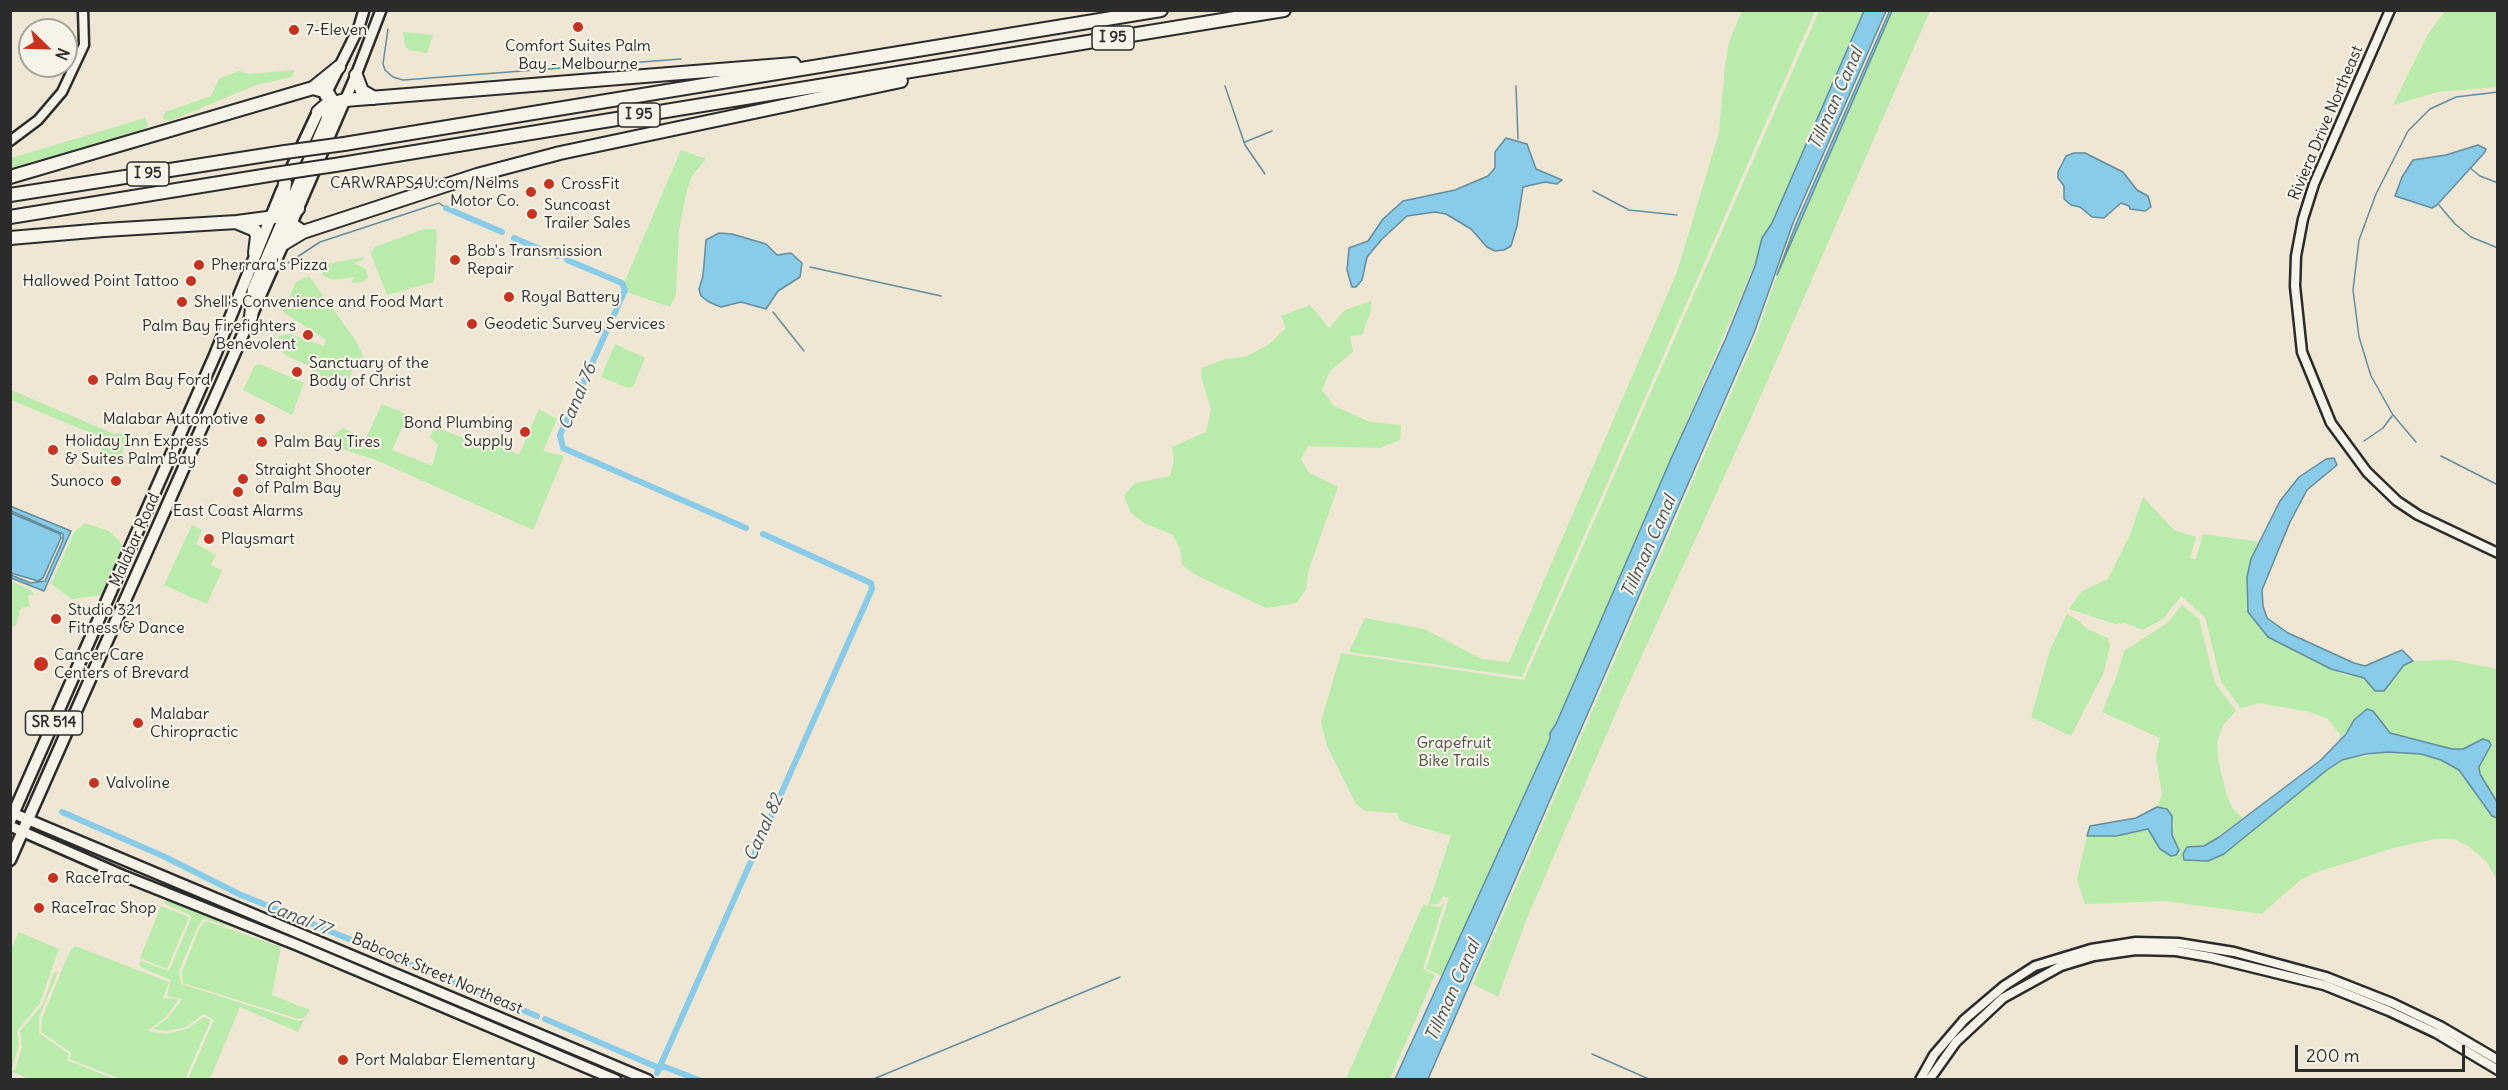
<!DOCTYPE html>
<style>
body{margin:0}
#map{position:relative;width:2508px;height:1090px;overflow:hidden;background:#efe7d4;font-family:Delius,sans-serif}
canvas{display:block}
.frame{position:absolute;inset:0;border:12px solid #2b2b2b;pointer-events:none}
.north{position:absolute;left:18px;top:18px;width:60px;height:60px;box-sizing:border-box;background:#f7f3e8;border:2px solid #a5a39c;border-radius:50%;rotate:113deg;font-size:16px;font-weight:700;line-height:24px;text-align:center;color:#2b2b2b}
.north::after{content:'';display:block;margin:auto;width:21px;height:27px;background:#c8321e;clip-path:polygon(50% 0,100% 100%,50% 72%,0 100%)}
.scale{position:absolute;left:2295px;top:1045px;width:170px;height:27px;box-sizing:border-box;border:3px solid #2b2b2b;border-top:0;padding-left:8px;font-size:18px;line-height:21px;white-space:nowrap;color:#2b2b2b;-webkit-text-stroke:4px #f7f3e8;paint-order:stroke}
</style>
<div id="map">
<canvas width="2508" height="1090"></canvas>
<div class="frame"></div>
<div class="north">N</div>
<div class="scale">200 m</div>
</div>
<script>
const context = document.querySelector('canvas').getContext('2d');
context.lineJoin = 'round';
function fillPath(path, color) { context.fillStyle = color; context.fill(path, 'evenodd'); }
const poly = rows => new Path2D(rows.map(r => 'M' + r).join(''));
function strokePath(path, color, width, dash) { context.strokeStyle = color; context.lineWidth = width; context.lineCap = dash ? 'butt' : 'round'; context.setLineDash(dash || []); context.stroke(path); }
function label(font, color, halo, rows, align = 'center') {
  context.font = font + ' Delius,sans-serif'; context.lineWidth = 4.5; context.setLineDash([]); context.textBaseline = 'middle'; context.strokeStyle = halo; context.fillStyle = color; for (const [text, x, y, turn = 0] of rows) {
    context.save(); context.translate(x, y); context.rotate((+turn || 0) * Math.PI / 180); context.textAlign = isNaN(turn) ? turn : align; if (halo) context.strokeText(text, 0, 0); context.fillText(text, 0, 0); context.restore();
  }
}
fillPath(poly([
 [1742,11,1815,11,1522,677,1349,652,1365,618,1424,629,1482,659,1509,662,1677,272,1719,133,1725,66,1729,42],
 [1819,11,1864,11,1556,724,1442,976,1426,969,1449,898,1443,896,1439,904,1428,905,1451,836,1409,824,1400,820,1397,813,1365,811,1356,804,1327,746,1321,722,1341,653,1524,680],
 [1892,11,1930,11,1751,418,1621,701,1527,918,1498,997,1473,984,1757,334,1777,275],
 [2445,11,2497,11,2497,87,2438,92,2393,105,2428,34],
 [403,32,433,35,427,53,409,50,405,46],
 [295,70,292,77,256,85,170,121,163,119,165,112,211,96,219,79,239,71,249,74],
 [145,118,148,124,145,129,11,170,11,158],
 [681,150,706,159,692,176,687,190,679,230,676,294,670,307,621,290],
 [424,229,435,229,437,233,434,282,387,295,371,254,375,247],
 [363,257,365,259,354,263,366,269,368,278,362,282,351,283,355,277,333,280,322,275,327,264],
 [309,276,357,342,363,357,356,361,345,391,329,384,312,367,287,356,278,348,275,341,279,336,289,334,324,346,326,340,283,312,296,282],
 [1371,301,1371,311,1362,335,1350,336,1353,352,1330,371,1322,390,1334,406,1370,422,1401,425,1400,440,1380,448,1308,446,1301,459,1309,473,1338,487,1309,569,1306,589,1297,603,1266,608,1196,575,1182,565,1180,549,1173,535,1144,523,1131,513,1124,496,1135,483,1170,476,1174,461,1172,447,1206,432,1211,410,1201,376,1202,368,1225,359,1245,357,1268,345,1286,328,1281,316,1310,305,1329,328,1345,310],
 [615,344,645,358,633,387,628,388,601,377],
 [260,364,304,383,292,415,243,390,255,365],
 [11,390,114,434,125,433,127,438,120,461,115,462,106,457,100,458,101,447,107,446,108,440,11,400],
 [382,404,408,415,392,450,432,466,438,445,430,437,435,427,476,443,486,439,519,455,539,409,557,419,543,451,564,456,533,530,376,460,330,445,334,435,343,428,366,438],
 [2143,497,2174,530,2196,537,2190,558,2196,559,2203,534,2260,542,2251,559,2268,637,2312,660,2345,675,2393,681,2404,665,2413,661,2451,660,2497,669,2497,802,2480,774,2479,767,2491,745,2474,743,2463,749,2452,749,2390,733,2378,717,2362,712,2339,740,2340,735,2328,719,2310,712,2259,703,2241,708,2221,682,2205,617,2181,596,2163,619,2143,630,2125,623,2115,624,2069,609,2082,591,2108,579,2130,535],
 [85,523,109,531,119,541,125,552,102,595,72,599,51,584,74,532],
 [192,525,202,530,196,544,216,555,211,565,222,570,207,604,164,585],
 [11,581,31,590,34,595,28,595,30,607,23,607,20,610,16,625,11,628],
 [2182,605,2199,619,2215,683,2236,711,2223,725,2217,743,2218,760,2227,796,2233,809,2243,818,2204,846,2183,854,2239,843,2264,819,2342,760,2388,752,2421,754,2441,760,2459,770,2492,816,2497,818,2497,881,2486,861,2468,846,2454,839,2435,839,2397,847,2314,873,2299,881,2262,914,2165,901,2085,904,2077,879,2087,836,2116,836,2148,829,2153,834,2172,835,2174,824,2167,809,2157,807,2162,795,2156,756,2160,738,2102,712,2117,675,2124,651,2167,623],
 [2067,614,2079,621,2087,629,2108,638,2110,645,2104,672,2071,736,2031,717,2050,650],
 [166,900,246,932,204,919,198,926,179,971,181,984,298,1021,304,1020,298,1032,240,1007,210,1079,188,1079,214,1020,204,1014,186,1027,166,1031,153,1029,168,1018,182,999,167,996,171,980,142,968,139,964,141,961,169,971,191,919,190,915,165,904],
 [1444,903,1423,969,1435,975,1390,1079,1346,1079,1423,905,1440,907],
 [161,906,189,917,167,969,140,958],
 [206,921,281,947,272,995,310,1010,306,1016,299,1019,183,983,182,972,200,927],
 [19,932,59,949,40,1003,17,1031,19,1045,12,1068,11,949],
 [75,946,169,982,163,998,179,999,166,1017,147,1031,166,1034,187,1029,204,1017,211,1020,185,1079,121,1079,69,1059,72,1053,41,1032,42,1018,69,953],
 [54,972,58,972,39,1017,39,1033,69,1054,67,1060,114,1079,29,1079,11,1071,15,1070,22,1047,20,1031,43,1004]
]), '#b9ebab');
const water = poly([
 [1890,10,1892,11,1777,275,1796,224,1890,10],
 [1864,11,1886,11,1793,223,1754,333,1428,1079,1395,1079,1550,739,1550,733,1556,724,1670,461,1726,338,1755,266,1762,238,1772,223,1864,11],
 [1506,138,1527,144,1536,169,1562,180,1557,184,1545,182,1523,187,1517,226,1511,246,1504,250,1495,251,1487,247,1471,229,1446,214,1435,212,1407,216,1382,239,1367,257,1362,280,1356,287,1352,287,1347,270,1349,248,1368,241,1383,219,1403,201,1455,190,1488,176,1495,168,1495,152,1506,138],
 [2478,145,2486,149,2485,152,2437,205,2432,208,2395,196,2402,177,2413,160,2446,155,2478,145],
 [2074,153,2085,153,2123,172,2137,190,2148,196,2151,207,2145,211,2130,209,2129,206,2121,203,2104,218,2092,217,2080,207,2071,205,2064,199,2064,186,2058,178,2058,172,2066,156,2074,153],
 [719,233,732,234,766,244,777,255,791,253,802,263,800,277,778,291,766,309,741,302,721,307,709,302,701,296,699,289,703,276,706,240,719,233],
 [2334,458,2337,465,2307,490,2290,522,2262,590,2263,606,2267,618,2288,633,2354,663,2365,666,2402,650,2413,661,2404,665,2384,691,2375,691,2364,678,2331,669,2268,637,2248,612,2247,577,2251,559,2280,501,2299,477,2326,459,2334,458],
 [10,506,71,531,44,591,11,578,11,575,31,583,45,581,63,540,63,534,11,511,10,506],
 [11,513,60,534,61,538,43,578,38,581,11,573,11,513],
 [2367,709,2373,711,2390,733,2452,749,2463,749,2483,739,2489,741,2491,745,2479,767,2480,774,2497,802,2497,818,2492,816,2459,770,2441,760,2421,754,2388,752,2366,754,2342,760,2327,770,2224,854,2208,861,2184,860,2183,854,2187,847,2204,846,2219,837,2321,760,2346,734,2354,720,2367,709],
 [2157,807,2167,809,2172,816,2172,835,2179,850,2176,855,2171,856,2160,849,2148,829,2116,836,2087,836,2090,826,2136,818,2157,807]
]);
fillPath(water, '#88cce9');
strokePath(water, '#638c9d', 1.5);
strokePath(poly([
 [388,29,383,64,385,70,393,77,403,80,681,59],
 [1225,86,1245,145,1265,174],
 [1516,86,1518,139],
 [1245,142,1272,131],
 [2470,168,2480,176,2498,183],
 [1593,191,1629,210,1677,215],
 [2439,205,2455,224,2471,237,2498,248],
 [288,263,320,242,439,203,446,208],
 [810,267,941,296],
 [773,312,804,351],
 [2364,441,2383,428,2392,416],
 [2416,442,2393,415,2371,376,2359,337,2353,290,2359,240,2376,194,2408,131,2430,109,2456,97,2498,92],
 [2441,456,2498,485],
 [1592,1054,1651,1080],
 [871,1080,1120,977]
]), '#638c9d', 1.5);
strokePath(poly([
 [446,208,502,232],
 [514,238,557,256],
 [567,260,622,283,625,290,560,435,563,448,746,528],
 [62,812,163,856,239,894,537,1016],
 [545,1019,659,1068,665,1067,699,1080],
 [657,1073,872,589,871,583,763,534]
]), '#88cce9', 6);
const tertiary = poly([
 [2390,10,2314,184,2303,219,2296,256,2295,286,2302,352,2331,423,2367,472,2397,501,2418,515,2498,553],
 [10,141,38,120,62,92,84,45,83,10],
 [1920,1080,1934,1055,1964,1020,2004,986,2035,966,2091,949,2136,942,2178,943,2234,952,2326,977,2392,1003,2440,1026,2498,1060],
 [1929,1080,1956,1042,2003,998,2061,966,2094,956,2136,950,2176,951,2210,957,2324,985,2389,1011,2436,1033,2498,1070]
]);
const secondary = poly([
 [325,96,359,27,364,10],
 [283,244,356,75,381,10],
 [10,812,648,1080],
 [10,826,124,876,297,945,616,1080]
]);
const primary = poly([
 [288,176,318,112],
 [10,821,215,355,282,190],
 [10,860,283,244]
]);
const motorway = poly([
 [356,75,362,91,374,98],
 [318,112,326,105,345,100,794,64],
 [344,144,1161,10],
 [335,165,1284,10],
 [10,177,313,88,339,67],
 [285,183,282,204,285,216,291,224,303,232],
 [10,195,285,152],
 [10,217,275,174],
 [238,223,255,230,257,236,255,253],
 [10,238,104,230,237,222,290,215,298,209],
 [283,244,303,232,477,175,560,153,901,81],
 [251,317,254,289,327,121,333,102,327,92,313,88]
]);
strokePath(tertiary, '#2b2b2b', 13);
strokePath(secondary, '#2b2b2b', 14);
strokePath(primary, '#2b2b2b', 15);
strokePath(motorway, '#2b2b2b', 16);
strokePath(tertiary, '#f7f3e8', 8);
strokePath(secondary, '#f7f3e8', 9);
strokePath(primary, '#f7f3e8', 10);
strokePath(motorway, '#f7f3e8', 12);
const motorwayBridge = poly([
 [285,152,344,144],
 [275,174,335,165]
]);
strokePath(motorwayBridge, '#2b2b2b', 16, []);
strokePath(motorwayBridge, '#f7f3e8', 12);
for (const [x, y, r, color] of [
 [578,27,6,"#c8321e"],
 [294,30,6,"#c8321e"],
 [549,184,6,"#c8321e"],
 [531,192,6,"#c8321e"],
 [532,214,6,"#c8321e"],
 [455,260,6,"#c8321e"],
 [199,265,6,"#c8321e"],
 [191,281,6,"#c8321e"],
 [509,297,6,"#c8321e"],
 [182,302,6,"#c8321e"],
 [472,324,6,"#c8321e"],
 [308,335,6,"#c8321e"],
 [297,372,6,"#c8321e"],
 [93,380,6,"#c8321e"],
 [260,419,6,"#c8321e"],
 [525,432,6,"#c8321e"],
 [262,442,6,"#c8321e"],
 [53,450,6,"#c8321e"],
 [243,479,6,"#c8321e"],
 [116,481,6,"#c8321e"],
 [238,492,6,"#c8321e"],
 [209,539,6,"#c8321e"],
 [56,619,6,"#c8321e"],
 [41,664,8,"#c8321e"],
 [138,723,6,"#c8321e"],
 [94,783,6,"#c8321e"],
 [53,878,6,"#c8321e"],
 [39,908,6,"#c8321e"],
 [343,1060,6,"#c8321e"]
]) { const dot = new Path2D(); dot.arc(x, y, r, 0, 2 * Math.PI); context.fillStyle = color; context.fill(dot); strokePath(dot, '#f7f3e8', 2); }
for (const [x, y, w] of [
 [1113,38,42],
 [639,115,42],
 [148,174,42],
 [54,723,57]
]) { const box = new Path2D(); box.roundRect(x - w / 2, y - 12, w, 24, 4.5); context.fillStyle = '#f7f3e8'; context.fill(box); strokePath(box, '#2b2b2b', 1.5); }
label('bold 15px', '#2b2b2b', null, [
 ["I 95",1113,38],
 ["I 95",639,115],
 ["I 95",148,174],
 ["SR 514",54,723]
]);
label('16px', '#2b2b2b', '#f7f3e8', [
 ["7-Eleven",306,30],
 ["Comfort Suites Palm",578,46,"center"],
 ["Bay - Melbourne",578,64,"center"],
 ["CARWRAPS4U.com/Nelms",519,183,"right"],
 ["Motor Co.",519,201,"right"],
 ["CrossFit",561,184],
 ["Suncoast",544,205],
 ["Trailer Sales",544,223],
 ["Bob's Transmission",467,251],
 ["Repair",467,269],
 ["Pherrara's Pizza",211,265],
 ["Hallowed Point Tattoo",179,281,"right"],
 ["Royal Battery",521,297],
 ["Shell's Convenience and Food Mart",194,302],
 ["Geodetic Survey Services",484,324],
 ["Palm Bay Firefighters",296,326,"right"],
 ["Benevolent",296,344,"right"],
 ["Sanctuary of the",309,363],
 ["Body of Christ",309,381],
 ["Palm Bay Ford",105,380],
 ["Malabar Automotive",248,419,"right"],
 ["Bond Plumbing",513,423,"right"],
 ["Supply",513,441,"right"],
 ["Holiday Inn Express",65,441],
 ["& Suites Palm Bay",65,459],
 ["Palm Bay Tires",274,442],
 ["Straight Shooter",255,470],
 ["of Palm Bay",255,488],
 ["Sunoco",104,481,"right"],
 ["East Coast Alarms",238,511,"center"],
 ["Playsmart",221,539],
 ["Studio 321",68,610],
 ["Fitness & Dance",68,628],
 ["Cancer Care",54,655],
 ["Centers of Brevard",54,673],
 ["Malabar",150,714],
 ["Chiropractic",150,732],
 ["Valvoline",106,783],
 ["RaceTrac",65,878],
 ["RaceTrac Shop",51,908],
 ["Port Malabar Elementary",355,1060]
], 'left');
label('16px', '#2b2b2b', '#f7f3e8', [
 ["Riviera Drive Northeast",2326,123,-67],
 ["Malabar Road",135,540,-66],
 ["Babcock Street Northeast",437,974,23]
]);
label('16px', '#475145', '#f7f3e8', [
 ["Grapefruit",1454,743],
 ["Bike Trails",1454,761]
]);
label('italic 18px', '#42535a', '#f7f3e8', [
 ["Tillman Canal",1836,99,-66],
 ["Canal 76",578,397,-67],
 ["Tillman Canal",1649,547,-66],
 ["Canal 82",764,828,-66],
 ["Canal 77",298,918,22],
 ["Tillman Canal",1453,991,-66]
]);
</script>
